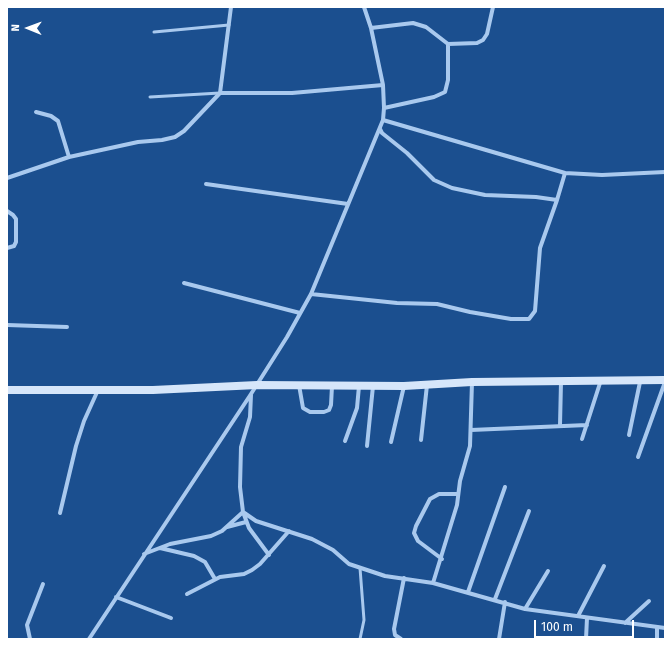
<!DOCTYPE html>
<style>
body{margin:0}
#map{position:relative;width:672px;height:646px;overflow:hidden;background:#1b4f8f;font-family:"Fira Sans",sans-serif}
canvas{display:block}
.frame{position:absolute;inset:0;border:8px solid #fff;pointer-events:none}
.north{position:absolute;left:8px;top:8px;width:40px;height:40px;-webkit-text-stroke:3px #1b4f8f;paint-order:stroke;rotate:271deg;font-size:11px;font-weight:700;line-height:16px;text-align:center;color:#fff}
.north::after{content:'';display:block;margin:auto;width:14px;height:18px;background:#fff;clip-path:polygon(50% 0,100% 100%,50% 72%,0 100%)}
.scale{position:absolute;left:534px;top:620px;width:100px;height:18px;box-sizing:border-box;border:2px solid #fff;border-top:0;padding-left:5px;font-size:12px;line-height:14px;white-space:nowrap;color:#fff;-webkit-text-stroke:3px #1b4f8f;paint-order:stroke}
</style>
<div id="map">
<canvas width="672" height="646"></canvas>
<div class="frame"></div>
<div class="north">N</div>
<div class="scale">100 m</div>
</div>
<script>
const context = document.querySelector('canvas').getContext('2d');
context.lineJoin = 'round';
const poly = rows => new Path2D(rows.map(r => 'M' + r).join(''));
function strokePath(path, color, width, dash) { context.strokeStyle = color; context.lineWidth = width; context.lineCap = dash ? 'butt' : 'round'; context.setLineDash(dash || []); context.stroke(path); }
strokePath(poly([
 [154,32,229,25],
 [150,97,220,93],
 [360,568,364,620,360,639]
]), '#a9c9ee', 3);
strokePath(poly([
 [371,28,413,23,426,27,448,44,477,43,483,40,487,34,493,7],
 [220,93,292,93,383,85],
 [384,108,434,97,445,92,448,80,448,44],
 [36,112,51,116,58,121,69,157],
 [383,120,565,173,602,175,665,172],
 [380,129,382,133,407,153,434,180,452,188,485,195,536,197,557,200],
 [7,178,69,157,138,142,162,140,175,137,184,131,220,93,231,7],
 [206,184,348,204],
 [7,211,13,215,16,219,16,242,14,246,7,248],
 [184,283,300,313],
 [311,294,397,303,437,304,470,312,511,319,529,319,535,311,540,248,557,200,565,173],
 [7,325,67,327],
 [299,385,303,408,310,412,324,412,329,410,331,405,332,386],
 [251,395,250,417,241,447,240,487,243,512,256,521,312,539,333,550,349,564,385,576,433,583,525,609,665,628],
 [560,425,561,382],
 [471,430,587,425],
 [629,435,640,382],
 [582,439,601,380],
 [421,440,427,385],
 [345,441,357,408,359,386],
 [391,442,404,386],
 [367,446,373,386],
 [638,457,665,382],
 [60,513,76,446,84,421,98,390],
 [227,527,246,522],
 [160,548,194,556,205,562,215,579],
 [144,554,170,544,211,536,222,531,243,512,249,528,269,555],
 [442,559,418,541,414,533,416,526,430,499,439,494,458,494],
 [433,583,457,505,460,481,470,446,472,382],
 [468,592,505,487],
 [187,594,220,577,244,574,252,570,260,564,289,531],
 [116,597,171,618],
 [495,599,529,511],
 [525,609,548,571],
 [578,616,604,566],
 [625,623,649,601],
 [30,639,27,625,43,584],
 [89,639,251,394,287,337,311,294,383,120,384,108,383,85,371,28,364,7],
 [401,639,395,635,394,629,404,578],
 [499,639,505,602],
 [586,639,587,618],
 [657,639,657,627]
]), '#a9c9ee', 4);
strokePath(poly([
 [7,390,153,390,257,385,404,386,472,382,665,380]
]), '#d6e6fa', 8);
</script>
